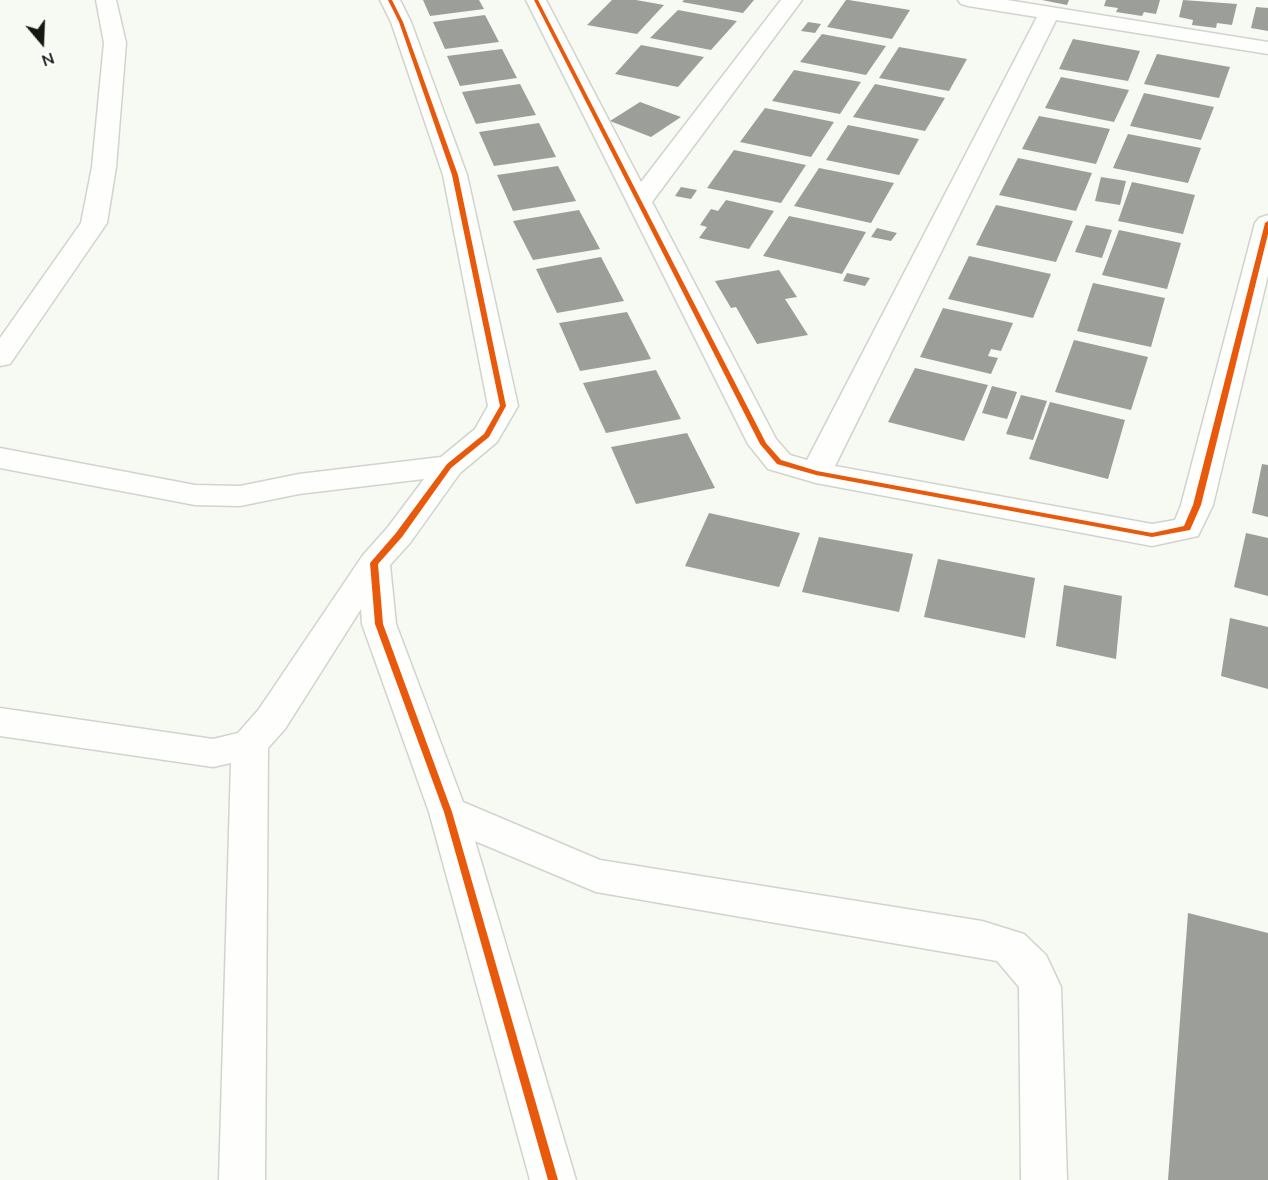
<!DOCTYPE html>
<style>
body{margin:0}
#map{position:relative;width:1268px;height:1180px;overflow:hidden;background:#f6faf2;font-family:"Nunito Sans",sans-serif}
canvas{display:block}
.north{position:absolute;left:12px;top:12px;width:60px;height:60px;-webkit-text-stroke:4px #fff;paint-order:stroke;rotate:161deg;font-size:16px;font-weight:700;line-height:24px;text-align:center;color:#141712}
.north::after{content:'';display:block;margin:auto;width:21px;height:27px;background:#141712;clip-path:polygon(50% 0,100% 100%,50% 72%,0 100%)}
</style>
<div id="map">
<canvas width="1268" height="1180"></canvas>
<div class="north">N</div>
</div>
<script>
const context = document.querySelector('canvas').getContext('2d');
context.lineJoin = 'round';
function fillPath(path, color) { context.fillStyle = color; context.fill(path, 'evenodd'); }
const poly = rows => new Path2D(rows.map(r => 'M' + r).join(''));
function strokePath(path, color, width, dash) { context.strokeStyle = color; context.lineWidth = width; context.lineCap = dash ? 'butt' : 'round'; context.setLineDash(dash || []); context.stroke(path); }
fillPath(poly([
 [423,0,479,0,484,9,430,16],
 [612,0,636,0,664,5,637,34,587,25],
 [684,0,754,0,743,13,682,2],
 [846,0,849,0,910,10,892,39,827,27],
 [1042,0,1069,0,1067,5],
 [1106,0,1160,0,1156,14,1144,12,1142,16,1116,12,1118,8,1104,6],
 [1183,0,1237,4,1232,25,1217,23,1216,28,1192,25,1193,20,1179,17],
 [1256,7,1268,8,1268,31,1251,28],
 [678,10,737,21,711,50,650,38],
 [485,15,499,42,445,49,433,22],
 [808,22,821,24,815,33,801,31],
 [822,34,886,46,866,75,800,62],
 [1073,39,1140,51,1128,81,1059,69],
 [641,45,704,57,678,87,615,74],
 [899,47,967,59,949,91,879,78],
 [502,49,517,78,460,86,447,56],
 [1157,54,1230,67,1219,98,1144,84],
 [794,70,861,82,840,114,772,101],
 [1061,77,1129,90,1114,122,1045,108],
 [520,84,536,115,476,124,462,92],
 [875,84,945,98,925,131,853,117],
 [1144,93,1214,107,1201,140,1130,126],
 [640,102,681,117,651,137,610,121],
 [765,108,834,122,811,157,740,142],
 [1039,116,1110,129,1096,164,1022,149],
 [539,123,556,157,494,166,479,132],
 [848,125,919,139,899,175,826,160],
 [1128,134,1201,148,1188,183,1113,168],
 [734,150,806,165,781,203,707,188],
 [1018,158,1092,173,1076,211,999,195],
 [558,166,576,201,513,211,497,175],
 [819,168,894,183,871,223,794,206],
 [1101,177,1126,181,1120,205,1095,201],
 [1132,182,1195,195,1183,234,1118,221],
 [681,187,697,190,691,199,675,196],
 [726,200,774,211,749,249,699,238,707,227,700,225,711,209,718,211],
 [996,205,1073,221,1056,262,976,245],
 [579,210,600,249,533,260,513,221],
 [789,216,866,232,842,274,763,256],
 [1086,225,1112,230,1102,258,1075,252],
 [877,228,897,233,891,241,871,237],
 [1119,230,1181,243,1167,289,1102,275],
 [969,256,1051,274,1033,318,948,299],
 [601,257,624,301,557,313,536,269],
 [779,270,797,297,785,299,808,335,757,344,736,307,731,308,715,281],
 [847,273,870,278,865,286,843,281],
 [1093,283,1165,298,1151,347,1077,331],
 [943,308,1013,323,1001,351,991,349,988,356,998,358,991,374,920,357],
 [627,312,651,359,580,371,559,323],
 [1074,340,1148,357,1131,410,1055,392],
 [915,368,988,385,964,441,888,422],
 [656,370,681,419,606,433,583,383],
 [992,386,1017,392,1007,419,982,413],
 [1021,395,1047,401,1033,440,1006,434],
 [1050,402,1125,420,1108,479,1029,459],
 [687,433,715,488,636,504,611,447],
 [1262,464,1268,465,1268,517,1252,513],
 [709,513,800,533,779,587,685,566],
 [1246,533,1268,538,1268,596,1234,587],
 [819,537,913,554,899,612,802,592],
 [938,559,1035,578,1025,638,924,617],
 [1064,585,1122,596,1116,659,1056,646],
 [1230,618,1268,627,1268,689,1221,676],
 [1188,913,1268,933,1268,1180,1168,1180]
]), '#9c9f99');
const minor = poly([
 [96,0,116,0,126,43,116,167,107,223,10,364,0,366,0,338,81,223,92,167,104,43,96,0],
 [380,0,400,0,411,22,467,175,518,406,497,442,460,473,410,543,390,565,396,624,463,802,600,860,982,921,1024,934,1046,955,1061,987,1067,1180,1021,1180,1019,987,997,961,596,892,475,841,576,1180,530,1180,429,812,362,624,361,609,285,729,268,748,265,1180,219,1180,231,763,213,767,0,736,0,708,213,739,238,733,259,709,363,555,388,527,424,479,299,494,240,506,195,505,0,468,0,448,195,485,240,486,299,474,441,457,475,429,488,406,443,175,391,22,380,0],
 [526,0,546,0,641,182,781,0,802,0,652,202,776,439,790,455,807,460,1037,17,968,6,961,4,958,0,1007,0,1268,42,1268,54,1056,20,835,466,1152,524,1175,520,1181,505,1255,223,1259,218,1268,215,1268,275,1213,505,1198,536,1152,546,816,483,768,469,748,444,526,0]
]);
strokePath(minor, '#d0d4cd', 3);
fillPath(minor, '#fefefd');
fillPath(poly([
 [388,0,392,0,403,22,458,175,506,406,489,437,451,468,402,537,378,564,383,624,452,812,558,1180,548,1180,444,812,375,624,370,563,396,533,447,464,484,434,500,406,452,175,399,22,388,0],
 [534,0,538,0,766,443,781,460,817,471,1152,533,1184,526,1193,505,1265,223,1268,221,1268,234,1201,505,1190,530,1152,537,816,475,777,464,760,444,534,0]
]), '#e8590c');
</script>
